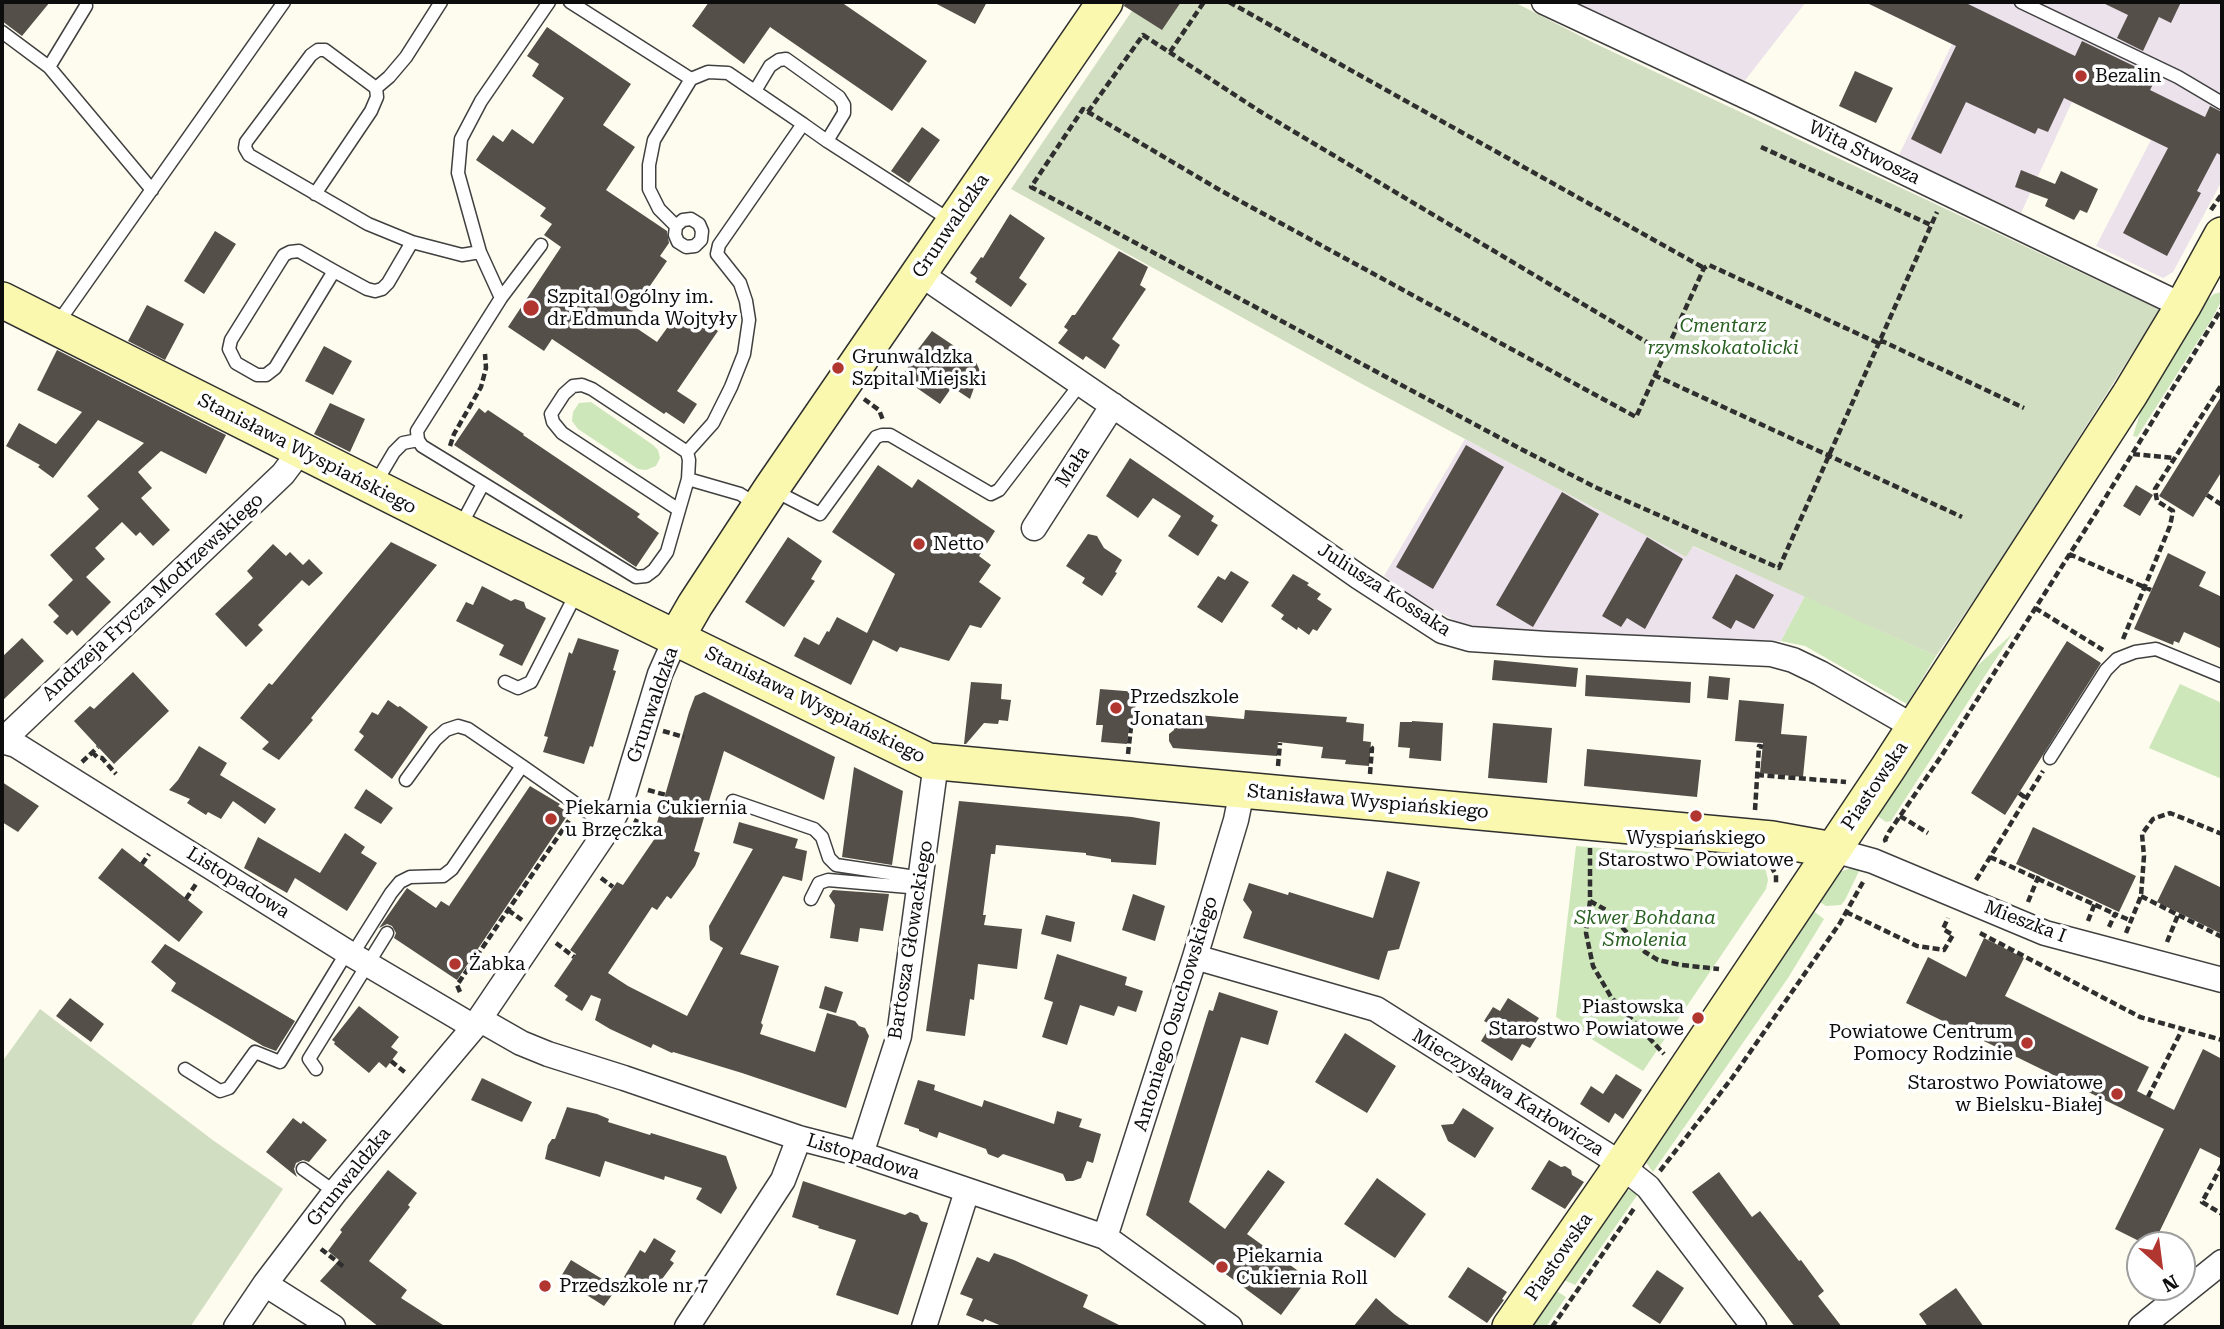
<!DOCTYPE html>
<meta charset="utf-8">
<style>
body{margin:0}
#map{position:relative;width:2224px;height:1329px;overflow:hidden;background:#fefcee;font-family:"Roboto Serif",serif}
canvas{display:block}
.frame{position:absolute;inset:0;border:4px solid #0d0d0d;pointer-events:none}
.north{position:absolute;left:2126px;top:1231px;width:70px;height:70px;box-sizing:border-box;background:#fff;border:2px solid #9e9e9e;border-radius:50%;rotate:152deg;font-size:19px;font-weight:700;line-height:28px;text-align:center;color:#0d0d0d}
.north::after{content:'';display:block;margin:auto;width:24px;height:32px;background:#b23630;clip-path:polygon(50% 0,100% 100%,50% 72%,0 100%)}
</style>
<div id="map">
<canvas width="2224" height="1329"></canvas>
<div class="frame"></div>
<div class="north">N</div>
</div>
<script>
const context = document.querySelector('canvas').getContext('2d');
context.lineJoin = 'round';
function fillPath(path, color) { context.fillStyle = color; context.fill(path, 'evenodd'); }
const poly = rows => new Path2D(rows.map(r => 'M' + r).join(''));
function strokePath(path, color, width, dash) { context.strokeStyle = color; context.lineWidth = width; context.lineCap = dash ? 'butt' : 'round'; context.setLineDash(dash || []); context.stroke(path); }
function label(font, color, halo, rows, align = 'center') {
  context.font = font + ' "Roboto Serif",serif'; context.lineWidth = 7; context.setLineDash([]); context.textBaseline = 'middle'; context.strokeStyle = halo; context.fillStyle = color; for (const [text, x, y, turn = 0] of rows) {
    context.save(); context.translate(x, y); context.rotate((+turn || 0) * Math.PI / 180); context.textAlign = isNaN(turn) ? turn : align; if (halo) context.strokeText(text, 0, 0); context.fillText(text, 0, 0); context.restore();
  }
}
fillPath(poly([
 [1572,2,1806,2,1743,83],
 [1865,2,2222,2,2222,181,2173,272,2163,278,2096,246,2151,140,2072,102,2021,213,1899,155,1952,44],
 [1465,439,1686,557,1692,546,1805,596,1781,641,1487,629,1457,622,1411,596,1384,576]
]), '#ebe2eb');
fillPath(poly([
 [2222,292,2222,299,2212,319,2137,437,2133,436,2145,397,2201,305,2214,294],
 [591,402,653,445,658,450,660,458,656,466,646,470,638,469,578,429,572,421,573,412,579,403],
 [1805,596,1936,656,1907,704,1805,646,1781,641],
 [2012,634,1891,821,1886,822,1875,814,1964,678],
 [2180,684,2222,703,2222,779,2149,748],
 [1576,846,1749,860,1761,865,1766,871,1768,880,1766,889,1643,1071,1556,1017],
 [1853,867,1861,867,1845,900,1841,905,1826,906,1817,900,1835,874],
 [1812,910,1824,919,1788,978,1653,1172,1645,1161],
 [1624,1190,1640,1191,1575,1285,1562,1279],
 [1555,1290,1566,1297,1546,1327,1531,1327]
]), '#cde6ba');
fillPath(poly([
 [1138,2,1514,2,1594,43,2158,309,2159,311,2001,560,1936,656,1693,546,1686,557,1362,384,1011,189],
 [40,1009,214,1141,283,1189,190,1327,2,1327,2,1062]
]), '#d2dec1');
fillPath(poly([
 [2,2,50,2,22,36,2,21],
 [709,2,841,2,927,61,892,111,770,27,744,64,692,26],
 [933,2,987,2,975,24],
 [1125,2,1181,2,1162,30,1124,6],
 [1865,2,1964,2,2075,56,2082,41,2136,67,2134,71,2155,80,2150,90,2205,117,2210,106,2222,112,2222,156,2217,153,2197,191,2201,193,2167,256,2123,233,2168,148,2064,98,2048,132,2038,128,2035,134,1966,102,1941,154,1911,139,1956,46],
 [2101,2,2181,2,2171,23,2159,17,2143,51,2117,38,2128,15],
 [547,27,631,84,603,125,635,147,606,190,667,231,669,243,660,256,667,261,626,321,657,342,672,321,681,327,690,312,718,331,677,391,697,404,684,424,666,412,664,414,552,339,544,351,508,327,561,247,544,235,552,224,540,216,546,208,476,160,493,135,503,142,512,129,533,144,564,98,532,76,539,64,527,56],
 [1855,71,1893,88,1876,123,1839,106],
 [922,127,940,140,909,183,891,171],
 [2021,170,2055,184,2061,171,2098,189,2087,213,2080,210,2074,220,2045,206,2048,199,2015,187],
 [1010,214,1045,238,1019,278,1027,284,1011,307,975,282,977,278,970,273,981,257,983,258],
 [215,231,236,244,204,294,184,281],
 [1119,251,1148,267,1140,285,1146,289,1112,339,1120,345,1105,369,1086,356,1083,360,1058,343,1068,330,1064,327,1072,315,1075,315],
 [147,305,184,324,165,360,128,341],
 [932,331,975,360,980,371,970,399,952,387,940,404,901,377,911,363,909,361],
 [324,346,352,361,333,395,305,381],
 [57,350,226,435,206,474,161,451,138,472,152,488,141,498,170,530,153,546,140,532,136,536,122,522,95,548,105,559,86,577,111,602,77,636,72,630,67,635,53,622,59,616,48,605,73,580,50,555,99,509,87,496,144,443,98,420,53,478,38,467,40,465,6,446,19,423,56,444,82,412,37,390],
 [2222,395,2222,471,2193,517,2159,496],
 [330,403,365,419,350,452,314,434],
 [479,408,485,413,488,410,524,434,523,435,640,514,637,517,659,533,636,567,454,445],
 [1466,445,1504,467,1433,589,1396,567],
 [1130,458,1214,516,1211,521,1218,525,1198,556,1168,536,1181,516,1153,498,1138,518,1106,496],
 [878,465,912,488,918,479,995,531,979,556,991,565,979,582,1001,598,981,628,970,625,949,661,900,647,897,652,873,640,851,685,794,656,804,637,819,645,827,631,829,632,837,617,867,633,895,574,832,532],
 [2136,485,2153,495,2140,516,2123,506],
 [1562,492,1599,514,1533,627,1496,605],
 [1088,534,1097,536,1104,548,1122,560,1115,572,1117,573,1102,596,1082,583,1085,578,1066,566],
 [788,537,822,561,811,579,815,581,784,627,745,602],
 [1647,537,1683,559,1645,629,1627,618,1621,627,1602,616],
 [391,542,437,565,311,718,313,720,279,760,262,749,269,742,240,718,269,683,272,685],
 [273,544,286,556,290,552,303,565,309,559,323,573,309,586,302,580,258,625,263,630,246,647,215,614,253,578,247,571],
 [2168,553,2206,572,2199,586,2222,597,2222,649,2184,632,2179,643,2174,641,2173,645,2134,629],
 [1231,571,1249,582,1222,623,1197,607,1218,576,1225,580],
 [1293,574,1309,583,1307,585,1321,594,1317,599,1332,609,1317,631,1313,629,1309,635,1298,627,1297,630,1281,619,1284,615,1271,606],
 [1736,574,1774,595,1754,629,1736,620,1731,629,1712,618],
 [482,586,511,601,515,599,524,602,526,608,546,618,522,666,499,655,504,645,456,621,466,602,473,605],
 [22,638,44,661,2,701,2,657],
 [578,638,619,650,613,670,616,671,593,747,590,746,584,764,543,752,548,737,544,736,569,652,572,654],
 [2067,641,2101,663,2005,815,1971,793],
 [1494,660,1578,668,1576,687,1492,680],
 [133,672,169,711,114,764,74,721,90,706,94,709],
 [1586,675,1691,682,1690,703,1585,696],
 [1709,676,1730,678,1728,700,1707,698],
 [971,682,1002,684,1001,699,1011,700,1008,721,999,720,998,724,984,723,966,744,964,744],
 [1100,689,1137,692,1133,728,1129,727,1127,744,1101,742,1103,725,1096,725],
 [704,692,835,757,824,800,724,751,694,851,700,853,695,866,671,899,667,896,657,910,652,907,608,973,628,986,687,1016,723,948,710,940,709,926,753,849,733,843,739,822,798,839,795,848,807,851,802,881,783,876,740,954,779,966,761,1023,763,1025,760,1034,815,1052,827,1013,855,1021,859,1026,865,1028,869,1036,846,1108,742,1073,673,1052,672,1053,653,1044,651,1048,610,1029,595,1020,601,999,591,995,582,1011,565,1000,568,996,554,986,576,954,570,950,617,882,623,885,664,825,657,823,689,712,695,696],
 [388,700,398,707,400,706,428,727,392,779,354,750,364,736,359,732,372,712,378,715],
 [1739,700,1784,704,1781,734,1807,736,1803,777,1760,773,1763,743,1735,741],
 [1245,710,1347,717,1346,722,1364,724,1363,741,1371,742,1369,766,1345,764,1346,760,1321,758,1323,747,1278,742,1277,756,1173,748,1169,741,1169,734,1174,730,1175,713,1244,719],
 [1412,721,1443,723,1441,761,1409,758,1410,748,1398,747,1400,722,1412,722],
 [1493,723,1552,728,1547,783,1488,778],
 [199,746,227,763,220,775,276,809,265,824,233,801,221,819,208,812,206,815,187,803,190,799,169,790,178,780],
 [1587,749,1701,760,1697,797,1584,786],
 [854,767,903,791,892,865,842,857],
 [2,782,39,806,18,832,2,822],
 [530,786,560,804,558,806,569,813,457,980,394,938,396,933,392,926,387,924,379,928,407,888,436,908,441,901,449,906],
 [366,789,393,808,381,824,354,808],
 [959,801,1132,817,1160,822,1156,865,1111,862,1111,859,1086,855,1086,853,996,845,995,854,991,854,983,915,986,915,984,925,1022,929,1017,969,978,964,974,1000,970,999,965,1036,926,1031],
 [2033,827,2136,876,2119,912,2016,864],
 [345,833,365,847,361,853,377,863,347,911,295,878,287,893,244,868,258,837,320,873],
 [122,848,203,912,179,942,98,878],
 [2175,865,2222,888,2222,934,2157,902],
 [1387,871,1420,882,1399,949,1388,951,1379,980,1243,938,1252,912,1243,900,1249,883,1288,895,1289,892,1373,918],
 [833,890,889,894,883,931,860,928,858,942,830,938,835,905,829,896],
 [1133,894,1165,906,1155,941,1122,930],
 [1046,915,1075,922,1071,942,1041,934],
 [1984,938,2024,958,2005,996,2149,1067,2137,1091,2174,1110,2203,1049,2222,1059,2222,1159,2200,1148,2153,1245,2147,1245,2115,1229,2164,1129,1906,1003,1928,957,1966,977],
 [165,944,295,1021,276,1051,263,1046,171,991,176,983,151,962],
 [1057,954,1127,977,1125,985,1143,991,1136,1012,1118,1006,1114,1016,1080,1005,1067,1045,1042,1037,1053,1002,1044,999],
 [825,986,843,992,836,1013,819,1008],
 [1219,992,1278,1011,1268,1045,1241,1037,1189,1202,1225,1229,1268,1170,1285,1182,1247,1234,1308,1278,1281,1315,1146,1215,1204,1026,1209,1010,1213,1011],
 [70,998,104,1024,91,1042,56,1016],
 [1508,998,1539,1018,1531,1030,1538,1035,1530,1048,1522,1044,1512,1061,1481,1041,1491,1025,1484,1021,1493,1007,1500,1011],
 [359,1006,399,1037,391,1047,398,1052,386,1068,379,1062,369,1073,334,1044,335,1042,332,1040],
 [1345,1033,1396,1066,1367,1113,1315,1082],
 [1616,1074,1642,1090,1623,1119,1615,1113,1609,1123,1580,1104,1591,1086,1603,1094],
 [482,1078,532,1102,522,1122,471,1100],
 [918,1080,935,1085,934,1090,982,1107,984,1100,1054,1124,1057,1111,1082,1119,1079,1127,1101,1134,1093,1163,1087,1161,1081,1178,1073,1181,1066,1181,1063,1174,1003,1154,998,1158,988,1154,986,1149,939,1132,937,1138,919,1131,919,1129,904,1124],
 [567,1107,597,1114,609,1119,608,1122,650,1135,651,1133,726,1156,737,1188,721,1214,696,1199,702,1188,665,1176,664,1180,605,1161,600,1177,545,1159,548,1145,552,1139,555,1139],
 [1463,1108,1494,1128,1475,1158,1448,1141,1441,1125,1453,1124],
 [293,1118,301,1124,303,1121,327,1140,309,1162,303,1160,296,1163,294,1169,297,1177,266,1152],
 [1549,1160,1561,1167,1565,1166,1571,1170,1572,1175,1584,1182,1565,1209,1531,1189],
 [388,1170,417,1193,408,1205,410,1207,369,1261,407,1290,401,1298,446,1327,379,1327,320,1281,339,1260,328,1251,342,1232,340,1230],
 [1719,1172,1752,1217,1760,1211,1799,1261,1801,1260,1824,1291,1818,1296,1842,1327,1795,1327,1692,1192],
 [1377,1178,1426,1214,1395,1258,1344,1224],
 [803,1181,905,1215,910,1212,918,1215,921,1221,928,1223,898,1315,836,1295,856,1240,818,1228,819,1226,792,1217],
 [654,1238,676,1251,670,1260,674,1263,651,1294,624,1277,640,1250,645,1253],
 [994,1253,1014,1260,1088,1295,1083,1307,1123,1327,1004,1327,985,1319,983,1322,966,1315,973,1299,960,1294,977,1257,989,1262],
 [571,1260,617,1288,604,1306,560,1278],
 [1468,1267,1507,1292,1502,1299,1504,1300,1487,1323,1448,1297],
 [1657,1270,1684,1288,1660,1324,1632,1306],
 [1956,1288,1984,1327,1928,1327,1919,1314],
 [1376,1298,1394,1314,1412,1327,1353,1327]
]), '#554f4a');
const lane = poly([
 [441,2,406,57,389,77,376,88,325,50,318,50,311,55,246,142,245,148,249,155,368,224,412,242,462,255,480,252],
 [549,2,481,101,461,139,458,173,480,252,501,298,417,431,418,440,422,446,636,577,646,576,654,570,667,552,679,510,562,433,553,422,551,414,564,394,573,386,582,385,592,389,687,452,713,423,731,387,744,354,749,320,746,301,740,283,717,254,719,245,803,124,728,73,708,72,691,79,570,2],
 [2021,2,2178,77,2222,103],
 [2,32,49,67,152,190],
 [49,67,86,6],
 [755,91,770,66,779,60,786,59,839,97,844,105,844,113,827,141,803,124],
 [827,141,953,222],
 [315,194,371,111,377,97,376,88],
 [676,226,683,220,691,219,699,224,702,231,701,240,695,246,686,247,678,242,675,235,676,226,659,209,649,189,649,165,654,140,691,79],
 [334,271,275,368,266,375,257,375,236,363,229,349,231,340,284,255,290,252,299,251,334,271,367,289,375,291,382,289,388,283,412,242],
 [501,298,541,245],
 [57,324,284,2],
 [688,479,740,494,759,506],
 [375,484,394,452,403,443,418,440],
 [773,490,820,514,876,437,882,435,890,435,991,494,999,490,1081,383],
 [679,510,688,479,689,460,687,452],
 [460,527,483,484],
 [505,682,518,688,531,682,578,590],
 [2050,758,2106,670,2117,659,2135,652,2156,649,2222,676],
 [406,780,435,740,446,730,458,726,468,729,522,766],
 [733,801,814,829,822,837,829,858,836,865,922,878],
 [811,899,819,883,828,880,920,888],
 [352,955,391,893,400,882,410,877,443,876,452,869,522,766,609,827],
 [185,1069,220,1091,229,1088,255,1052,280,1062,347,952],
 [316,1069,309,1059,387,933],
 [303,1169,335,1192]
]);
const street = poly([
 [1544,2,1760,103,2183,306],
 [919,273,1175,448,1359,577,1442,631,1470,639,1547,644,1771,654,1793,660,1820,673,1914,727],
 [1034,528,1113,405],
 [2,741,16,745,347,952,474,1027],
 [2,741,283,474,301,450],
 [1833,850,1873,861,2045,933,2222,980],
 [1195,957,1376,1009,1610,1157,1648,1187,1754,1327],
 [479,1019,521,1043,548,1054,624,1078,799,1138,861,1154,1105,1237,1230,1327],
 [861,1154,899,1036,936,763],
 [1105,1237,1195,957,1236,820,1242,791],
 [265,1284,333,1327],
 [236,1327,265,1284,335,1192,474,1027,609,827,621,803,660,674,676,638],
 [687,1327,783,1180,799,1138],
 [924,1327,967,1191],
 [2141,1327,2222,1262]
]);
const secondary = poly([
 [2,300,643,622,928,761,1772,839,1833,850],
 [676,638,695,605,771,489,1105,2],
 [1510,1327,1622,1165,1888,768,2130,394,2183,306,2222,235]
]);
strokePath(lane, '#404040', 15);
strokePath(street, '#404040', 27);
strokePath(secondary, '#2f2f2f', 38);
strokePath(poly([
 [1229,2,1704,268],
 [1170,52,1204,2],
 [1088,112,1143,35,1261,112,1665,353],
 [1761,147,1931,225],
 [2211,210,2222,194],
 [1880,340,2024,408],
 [1878,343,1709,265,1704,268,1636,417,1218,189,1083,109,1031,187,1519,448,1597,488,1779,568,1937,212],
 [1654,375,1962,517],
 [864,399,879,410,883,420],
 [450,446,454,434,481,387,486,368,485,354],
 [2133,454,2175,458],
 [2207,495,2222,505],
 [2069,554,2151,590],
 [2035,608,2103,650],
 [2123,639,2170,526,2173,511,2157,501,2155,489,2222,384],
 [663,731,684,737],
 [92,752,97,757,102,758,116,774],
 [1128,754,1131,727],
 [82,762,98,747],
 [1278,766,1280,743],
 [1370,774,1372,748,1371,747],
 [1757,775,1846,782],
 [648,790,666,795],
 [2019,793,2026,798],
 [1755,810,1759,746,1763,747],
 [1900,816,1928,833],
 [634,820,659,832],
 [1886,842,1885,840,1889,832,1942,755,2099,508,2222,308],
 [1590,848,1590,901,1586,933,1593,966,1611,997,1664,1054],
 [1990,857,2115,914],
 [142,864,149,854],
 [1771,866,1776,875,1776,884],
 [601,878,613,887],
 [1976,880,2043,771],
 [2141,896,2222,937],
 [186,899,196,884],
 [1590,901,1606,910,1645,952,1658,960,1681,965,1719,969],
 [2028,902,2039,875],
 [508,910,522,920],
 [1846,912,1917,946,1944,950,1953,935,1943,929,1948,918],
 [2088,921,2095,903],
 [2109,927,2115,914,2132,921],
 [1980,933,2140,1017,2222,1040],
 [2126,933,2141,896,2144,856,2142,834,2153,819,2170,813,2222,834],
 [2167,942,2178,915],
 [556,943,574,957],
 [460,992,457,985,570,819],
 [391,1061,407,1074],
 [2148,1097,2182,1030],
 [2222,1165,2202,1202,2222,1214],
 [1660,1171,1732,1078,1840,923,1863,882,1864,882],
 [321,1249,344,1267],
 [1552,1327,1635,1207]
]), '#2f2f2f', 4.5, [7, 3.5]);
strokePath(lane, '#fff', 12);
strokePath(street, '#fff', 24);
strokePath(secondary, '#f9f8ae', 35);
for (const [x, y, r, color] of [
 [2081,76,7,"#b23630"],
 [531,308,9,"#b23630"],
 [838,368,7,"#b23630"],
 [919,544,7,"#b23630"],
 [1116,708,7,"#b23630"],
 [1696,816,7,"#b23630"],
 [551,819,7,"#b23630"],
 [455,964,7,"#b23630"],
 [1698,1018,7,"#b23630"],
 [2027,1043,7,"#b23630"],
 [2117,1094,7,"#b23630"],
 [1222,1267,7,"#b23630"],
 [545,1286,7,"#b23630"]
]) { const dot = new Path2D(); dot.arc(x, y, r, 0, 2 * Math.PI); context.fillStyle = color; context.fill(dot); strokePath(dot, '#fff', 2.5); }
label('19px', '#0d0d0d', '#fff', [
 ["Bezalin",2095,76],
 ["Szpital Ogólny im.",547,297],
 ["dr Edmunda Wojtyły",547,319],
 ["Grunwaldzka",852,357],
 ["Szpital Miejski",852,379],
 ["Netto",933,544],
 ["Przedszkole",1130,697],
 ["Jonatan",1130,719],
 ["Piekarnia Cukiernia",565,808],
 ["u Brzęczka",565,830],
 ["Wyspiańskiego",1696,838,"center"],
 ["Starostwo Powiatowe",1696,860,"center"],
 ["Żabka",469,964],
 ["Piastowska",1684,1007,"right"],
 ["Starostwo Powiatowe",1684,1029,"right"],
 ["Powiatowe Centrum",2013,1032,"right"],
 ["Pomocy Rodzinie",2013,1054,"right"],
 ["Starostwo Powiatowe",2103,1083,"right"],
 ["w Bielsku-Białej",2103,1105,"right"],
 ["Piekarnia",1236,1256],
 ["Cukiernia Roll",1236,1278],
 ["Przedszkole nr 7",559,1286]
], 'left');
label('19px', '#0d0d0d', '#fff', [
 ["Wita Stwosza",1864,153,26],
 ["Grunwaldzka",951,226,-56],
 ["Stanisława Wyspiańskiego",307,454,27],
 ["Mała",1073,467,-57],
 ["Juliusza Kossaka",1384,590,33],
 ["Andrzeja Frycza Modrzewskiego",153,597,-43],
 ["Grunwaldzka",653,705,-71],
 ["Stanisława Wyspiańskiego",815,705,26],
 ["Piastowska",1875,786,-56],
 ["Stanisława Wyspiańskiego",1368,802,5],
 ["Listopadowa",238,883,32],
 ["Mieszka I",2025,922,21],
 ["Bartosza Głowackiego",911,940,-81],
 ["Antoniego Osuchowskiego",1176,1014,-73],
 ["Mieczysława Karłowicza",1508,1093,32],
 ["Listopadowa",863,1157,17],
 ["Grunwaldzka",349,1177,-51],
 ["Piastowska",1559,1257,-55]
]);
label('italic 19px', '#296022', '#fff', [
 ["Cmentarz",1723,326],
 ["rzymskokatolicki",1723,348],
 ["Skwer Bohdana",1645,918],
 ["Smolenia",1645,940]
]);
</script>
